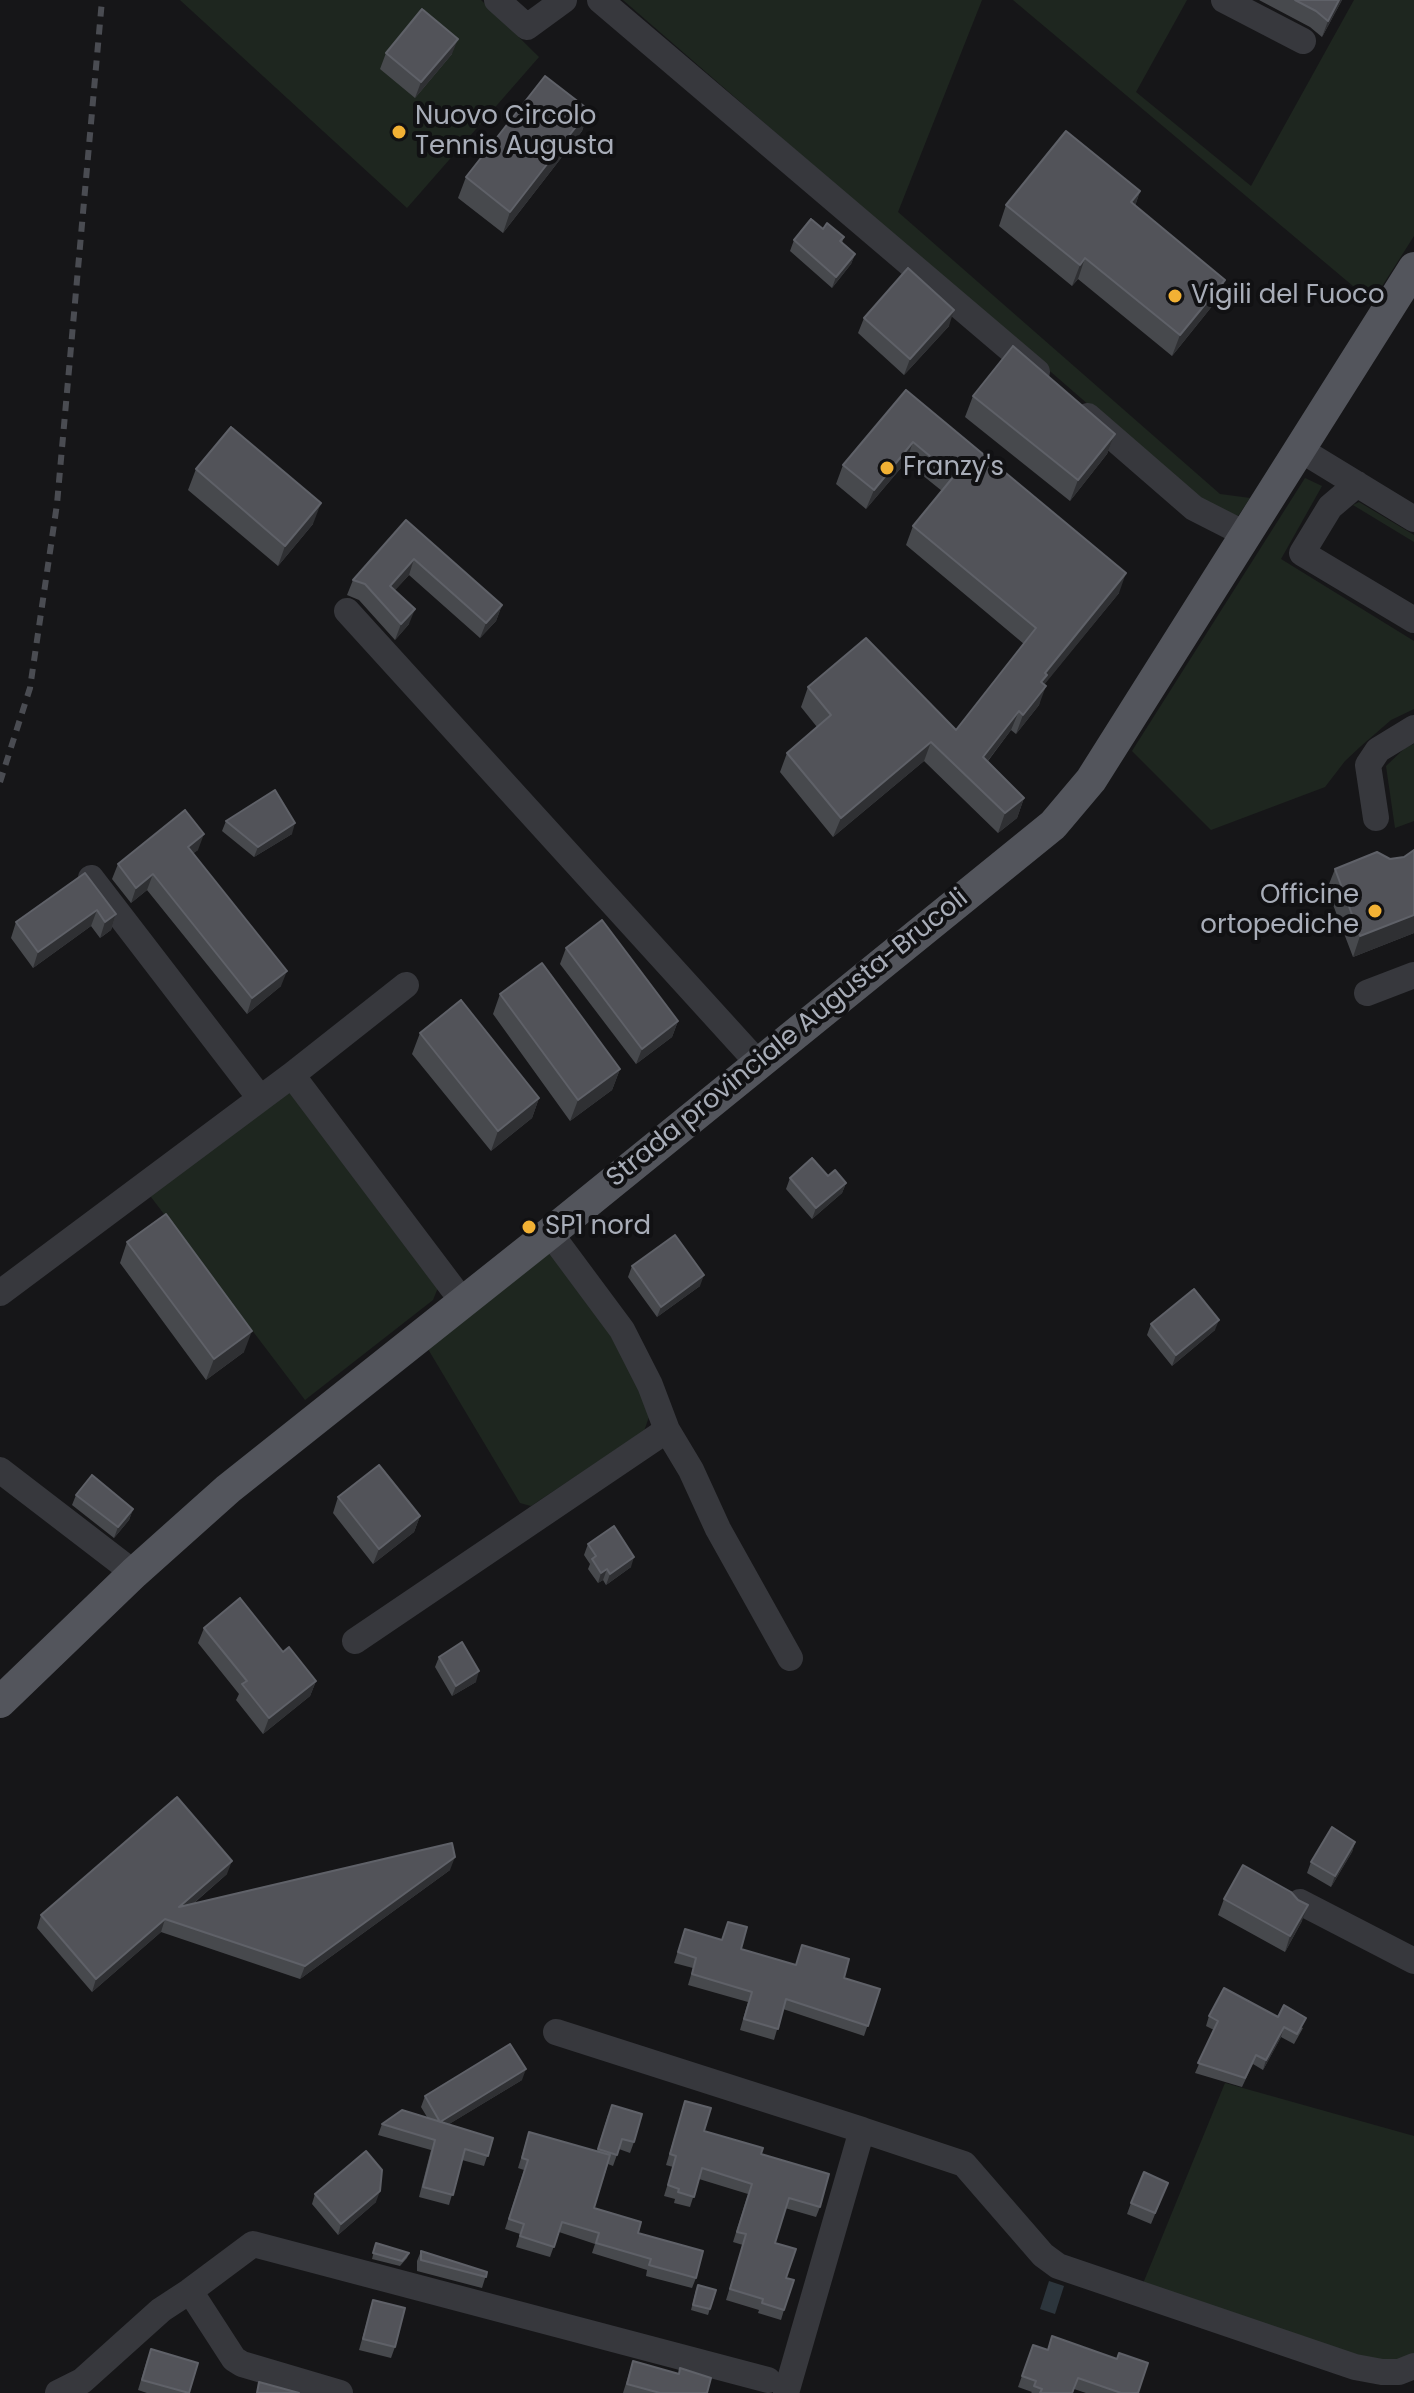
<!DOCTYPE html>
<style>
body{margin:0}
canvas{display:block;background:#161618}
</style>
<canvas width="1414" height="2393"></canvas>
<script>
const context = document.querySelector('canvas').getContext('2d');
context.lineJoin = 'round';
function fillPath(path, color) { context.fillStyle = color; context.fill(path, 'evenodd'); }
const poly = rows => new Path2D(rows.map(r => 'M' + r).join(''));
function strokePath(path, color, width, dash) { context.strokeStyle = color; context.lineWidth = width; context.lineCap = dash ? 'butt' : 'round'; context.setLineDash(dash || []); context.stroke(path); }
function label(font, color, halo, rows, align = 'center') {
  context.font = font + ' Poppins,sans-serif'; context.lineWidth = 8; context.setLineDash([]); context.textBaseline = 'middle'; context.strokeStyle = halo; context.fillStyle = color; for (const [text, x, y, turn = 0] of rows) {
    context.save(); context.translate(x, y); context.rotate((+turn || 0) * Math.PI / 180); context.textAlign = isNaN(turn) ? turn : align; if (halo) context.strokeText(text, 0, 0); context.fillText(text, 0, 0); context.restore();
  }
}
fillPath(poly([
 [180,0,481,0,539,57,407,208],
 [623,0,982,0,898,212,1220,494,1250,498,1238,516,1204,505],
 [1013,0,1187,0,1136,92,1251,186,1354,0,1414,0,1414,236,1372,302],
 [1305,478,1322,486,1281,559,1414,641,1414,709,1391,720,1361,746,1345,761,1325,787,1211,830,1132,751],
 [1359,502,1414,535,1414,542,1353,505],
 [1414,744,1414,821,1395,828,1386,766,1405,748],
 [279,1093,295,1093,439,1285,433,1300,305,1400,148,1193],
 [549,1252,556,1252,637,1373,649,1417,644,1431,531,1506,520,1503,428,1349],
 [1225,2083,1414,2136,1414,2359,1374,2363,1142,2286]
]), '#1e261f');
fillPath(poly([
 [1049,2281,1064,2286,1055,2314,1040,2309]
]), '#2c353c');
strokePath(poly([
 [497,0,527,27,564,0],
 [600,0,1037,372],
 [1224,0,1303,41],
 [1088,416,1194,508,1247,535],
 [1301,450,1414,519],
 [1357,484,1330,507,1302,553,1414,620],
 [347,611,759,1064],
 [1376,818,1368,765,1378,750,1414,728],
 [91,878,260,1098],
 [1367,993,1414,975],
 [292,1075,463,1302],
 [550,1233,622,1330,650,1385,667,1430,691,1470,718,1529,790,1658],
 [0,1293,292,1075,406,985],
 [0,1470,134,1573],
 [355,1641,667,1430],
 [1300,1902,1414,1961],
 [556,2032,862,2130],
 [190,2291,253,2244,768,2380],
 [58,2393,82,2381,161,2310,190,2291,234,2359,242,2364,340,2393],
 [786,2393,862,2130,964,2164,1043,2255,1058,2266,1355,2367,1382,2372,1399,2372,1414,2366]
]), '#37383d', 26);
strokePath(poly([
 [0,1702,134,1573,228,1489,550,1233,1053,825,1091,780,1414,268]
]), '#53555c', 32);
strokePath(poly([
 [0,782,30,688,57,504,102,0]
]), '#4a4c52', 6, [10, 8]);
fillPath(poly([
 [1259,0,1342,0,1322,37,1310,27],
 [386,53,452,54,415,98,380,69],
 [589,110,582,131,503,233,458,198,466,177],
 [1140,191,1135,206,1225,280,1217,300,1172,356,1078,279,1072,286,999,226,1006,205],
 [823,229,844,237,842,243,855,254,851,264,832,288,790,251,794,240],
 [864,318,949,326,904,375,858,333],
 [906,390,1119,593,1044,684,1039,705,1016,734,1011,730,988,761,1024,798,1017,818,998,833,924,761,833,837,780,772,787,753,817,727,801,707,808,687,956,730,1024,644,906,545,913,526,942,491,906,462,866,509,836,484,843,465],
 [973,396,1115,434,1107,454,1070,501,965,417],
 [196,469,313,524,278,566,188,490],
 [406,520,502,605,496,621,480,638,409,575,395,590,409,624,395,640,359,600,347,595,353,580],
 [226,821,292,834,254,857,222,831],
 [198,850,193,853,281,986,247,1014,147,890,131,903,112,879,118,864],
 [1414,850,1414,933,1353,957,1327,889,1335,869,1404,857],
 [85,873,116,914,111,930,100,938,91,926,33,968,11,938,16,922],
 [566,948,678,1021,672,1037,636,1064,560,964],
 [500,994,620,1069,612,1090,570,1121,493,1014],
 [420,1033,539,1098,532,1118,491,1151,412,1054],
 [828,1176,846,1183,842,1193,812,1219,786,1189,790,1178],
 [127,1242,244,1352,206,1380,120,1263],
 [632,1266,700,1286,657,1317,628,1277],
 [1151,1324,1215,1330,1172,1366,1147,1335],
 [76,1495,133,1509,129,1520,114,1538,72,1505],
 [338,1497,420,1516,414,1532,373,1564,333,1513],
 [588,1544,631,1567,606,1585,603,1580,598,1583,588,1569,590,1564,584,1555],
 [204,1628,283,1652,316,1681,310,1696,263,1734,236,1700,239,1694,198,1643],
 [439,1657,476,1682,452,1696,435,1667],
 [1355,1842,1352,1852,1331,1887,1307,1873,1311,1862],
 [450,1870,300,1979,161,1932,92,1992,37,1928,41,1915,227,1874,193,1904],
 [1224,1899,1298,1900,1302,1921,1285,1952,1218,1915],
 [728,1922,741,1949,796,1965,802,1945,844,1978,880,1989,864,2036,783,2009,774,2040,740,2030,748,2002,688,1985,693,1968,674,1963,685,1929,722,1940],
 [1209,2016,1278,2017,1303,2028,1294,2044,1281,2037,1263,2070,1253,2064,1242,2087,1195,2073,1214,2030,1206,2026],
 [522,2080,449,2124,493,2138,484,2166,462,2160,449,2205,419,2197,431,2150,378,2135,382,2124,427,2117,421,2107,425,2096],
 [685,2101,704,2131,761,2154,820,2207,816,2217,785,2208,775,2243,786,2278,784,2310,781,2320,758,2313,759,2310,726,2300,743,2245,733,2242,748,2194,699,2179,690,2207,674,2203,675,2199,664,2196,673,2167,666,2165],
 [608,2115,634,2142,630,2153,619,2149,613,2166,608,2164,594,2208,638,2233,696,2278,692,2288,646,2276,647,2270,592,2253,595,2244,559,2232,550,2257,516,2247,520,2234,505,2229,524,2170,518,2168,529,2132,597,2151],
 [1168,2183,1151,2224,1127,2214,1131,2203],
 [315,2194,376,2202,338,2235,312,2204],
 [376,2243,409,2253,407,2258,400,2266,372,2259],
 [421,2251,487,2272,482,2288,417,2271,417,2261],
 [696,2290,716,2290,708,2315,691,2310],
 [373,2300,395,2347,391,2358,359,2350],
 [1033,2345,1047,2350,1117,2359,1138,2393,1086,2393,1074,2389,1073,2393,1031,2393,1032,2392,1018,2387],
 [147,2360,189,2393,147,2393,138,2390],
 [633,2361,707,2393,623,2393]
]), '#47494d');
fillPath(poly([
 [1339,0,1342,0,1322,37,1328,21],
 [458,39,452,54,415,98,421,82],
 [589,110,582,131,503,233,510,212],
 [1140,191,1133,212,1131,202],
 [855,254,851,264,832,288,836,277],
 [1085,258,1078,279,1072,286,1080,265],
 [1225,280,1217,300,1172,356,1180,335],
 [954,310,949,326,904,375,910,359],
 [1115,434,1107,454,1070,501,1078,480],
 [913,442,906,462,866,509,874,490],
 [321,503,313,524,278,566,285,546],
 [414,559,409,575,384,602,390,586],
 [1126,573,1119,593,1044,685,1046,686,1039,705,1016,734,1023,715,1045,673],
 [502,605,496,621,480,638,486,623],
 [415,609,409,624,395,640,401,624],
 [1019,711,1011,730,976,776,983,757],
 [931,742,924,761,833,837,841,818],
 [1024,798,1017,818,998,833,1005,813],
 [295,823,292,834,254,857,258,847],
 [204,834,198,850,182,862,188,847],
 [153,874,147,890,131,903,136,888],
 [97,910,91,926,33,968,38,952],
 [116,914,111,930,100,938,105,922],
 [1414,915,1414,933,1353,957,1360,936],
 [287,971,281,986,247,1014,252,998],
 [678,1021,672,1037,636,1064,642,1049],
 [620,1069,612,1090,570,1121,578,1100],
 [539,1098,532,1118,491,1151,498,1131],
 [846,1183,842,1193,812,1219,816,1208],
 [704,1275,700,1286,657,1317,661,1307],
 [1219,1320,1215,1330,1172,1366,1176,1355],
 [252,1331,244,1352,206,1380,214,1359],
 [133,1509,129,1520,114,1538,118,1527],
 [420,1516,414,1532,373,1564,379,1549],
 [634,1557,631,1567,606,1585,610,1574],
 [607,1569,603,1580,598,1583,601,1573],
 [479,1671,476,1682,452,1696,456,1686],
 [316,1681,310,1696,263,1734,269,1718],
 [1355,1842,1352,1852,1331,1887,1335,1876],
 [455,1857,450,1870,300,1979,305,1966],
 [232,1861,227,1874,174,1920,179,1907],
 [1308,1905,1302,1921,1285,1952,1290,1936],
 [165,1919,161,1932,92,1992,96,1979],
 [1284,2027,1281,2037,1263,2070,1266,2060],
 [526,2069,522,2080,436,2132,440,2122],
 [380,2191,376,2202,338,2235,341,2224]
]), '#2f3033');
const building = poly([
 [1295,0,1339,0,1328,21,1316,11,1295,0],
 [422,9,458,39,421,82,386,53,422,9],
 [545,76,589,110,510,212,466,177,545,76],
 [1066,131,1140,191,1131,202,1225,280,1180,335,1085,258,1080,265,1006,205,1066,131],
 [811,219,823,229,827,223,844,237,840,241,855,254,836,277,794,240,811,219],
 [908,268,954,310,910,359,864,318,908,268],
 [1013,346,1115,434,1078,480,973,396,1013,346],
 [906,390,1126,573,1045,673,1047,675,1041,682,1046,686,1023,715,1019,711,983,757,1024,798,1005,813,931,742,841,818,787,753,831,715,808,687,866,638,956,730,1036,628,913,526,954,476,913,442,874,490,843,465,906,390],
 [231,427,321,503,285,546,196,469,231,427],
 [406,520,502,605,486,623,414,559,390,586,415,609,401,624,365,584,353,580,406,520],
 [275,790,295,823,258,847,226,821,275,790],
 [185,810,204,834,188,847,287,971,252,998,153,874,136,888,118,864,185,810],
 [1414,850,1414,915,1360,936,1335,869,1377,852,1390,859,1404,857,1414,850],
 [85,873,116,914,105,922,97,910,38,952,16,922,85,873],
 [602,920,678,1021,642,1049,566,948,602,920],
 [542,963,620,1069,578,1100,500,994,542,963],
 [461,1000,539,1098,498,1131,420,1033,461,1000],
 [812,1158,828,1176,835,1170,846,1183,816,1208,790,1178,812,1158],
 [166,1214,252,1331,214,1359,127,1242,166,1214],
 [675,1235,704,1275,661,1307,632,1266,675,1235],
 [1194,1289,1219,1320,1176,1355,1151,1324,1194,1289],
 [379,1465,420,1516,379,1549,338,1497,379,1465],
 [92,1475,133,1509,118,1527,76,1495,92,1475],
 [614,1526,634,1557,610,1574,607,1569,601,1573,592,1559,596,1556,588,1544,614,1526],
 [240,1598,283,1652,289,1647,316,1681,269,1718,242,1684,247,1681,204,1628,240,1598],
 [462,1642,479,1671,456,1686,439,1657,462,1642],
 [177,1797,232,1861,179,1907,452,1843,455,1857,305,1966,165,1919,96,1979,41,1915,177,1797],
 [1332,1827,1355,1842,1335,1876,1311,1862,1332,1827],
 [1243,1865,1291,1892,1298,1900,1308,1905,1290,1936,1224,1899,1243,1865],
 [728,1922,747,1927,741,1949,796,1965,802,1945,849,1959,844,1978,880,1989,868,2026,786,1999,778,2029,744,2019,752,1992,692,1974,696,1958,678,1952,685,1929,722,1940,728,1922],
 [1224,1988,1278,2017,1284,2005,1306,2018,1297,2034,1284,2027,1266,2060,1256,2055,1245,2078,1198,2063,1218,2021,1209,2016,1224,1988],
 [510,2044,526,2069,440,2122,425,2096,510,2044],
 [685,2101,711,2108,704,2131,763,2148,761,2154,829,2174,820,2207,789,2198,775,2243,796,2249,786,2278,794,2280,784,2310,762,2303,763,2299,730,2289,746,2234,737,2232,752,2184,702,2168,694,2197,678,2192,679,2189,668,2185,676,2156,670,2154,685,2101],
 [612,2105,642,2114,634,2142,622,2139,617,2155,598,2149,612,2105],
 [402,2110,493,2138,488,2156,465,2149,453,2195,423,2187,435,2140,382,2124,402,2110],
 [529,2132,610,2155,594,2208,641,2222,638,2233,703,2251,696,2278,649,2265,651,2259,596,2243,599,2233,562,2222,554,2247,520,2236,524,2224,509,2219,528,2160,522,2158,529,2132],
 [366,2151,382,2170,380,2191,341,2224,315,2194,366,2151],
 [1144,2172,1168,2183,1155,2213,1131,2203,1144,2172],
 [376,2243,409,2253,402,2261,373,2253,376,2243],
 [421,2251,487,2272,486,2277,421,2260,421,2251],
 [698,2285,716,2290,710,2309,693,2305,698,2285],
 [373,2300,405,2308,395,2347,363,2339,373,2300],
 [1052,2336,1117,2359,1119,2353,1148,2363,1138,2393,1121,2393,1078,2378,1072,2393,1040,2393,1042,2389,1034,2386,1036,2381,1022,2376,1033,2345,1048,2350,1052,2336],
 [151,2349,198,2363,189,2393,142,2380,151,2349],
 [633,2361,679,2374,680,2368,711,2378,707,2393,660,2393,627,2384,633,2361],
 [259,2382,299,2393,257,2393,259,2382]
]);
fillPath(building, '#525359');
strokePath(building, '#5f6168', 2);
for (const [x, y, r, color] of [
 [399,132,8,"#f2b134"],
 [1175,296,8,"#f2b134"],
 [887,468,8,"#f2b134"],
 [1375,911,8,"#f2b134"],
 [529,1227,8,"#f2b134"]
]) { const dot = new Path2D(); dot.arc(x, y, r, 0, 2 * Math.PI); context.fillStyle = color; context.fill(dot); strokePath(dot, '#111113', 3); }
label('26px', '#a8adb8', '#111113', [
 ["Nuovo Circolo",415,117],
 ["Tennis Augusta",415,147],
 ["Vigili del Fuoco",1191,296],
 ["Franzy's",903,468],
 ["Officine",1359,896,"right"],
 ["ortopediche",1359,926,"right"],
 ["SP1 nord",545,1227]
], 'left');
label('26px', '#a8adb8', '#111113', [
 ["Strada provinciale Augusta-Brucoli",788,1039,-39]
]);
</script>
